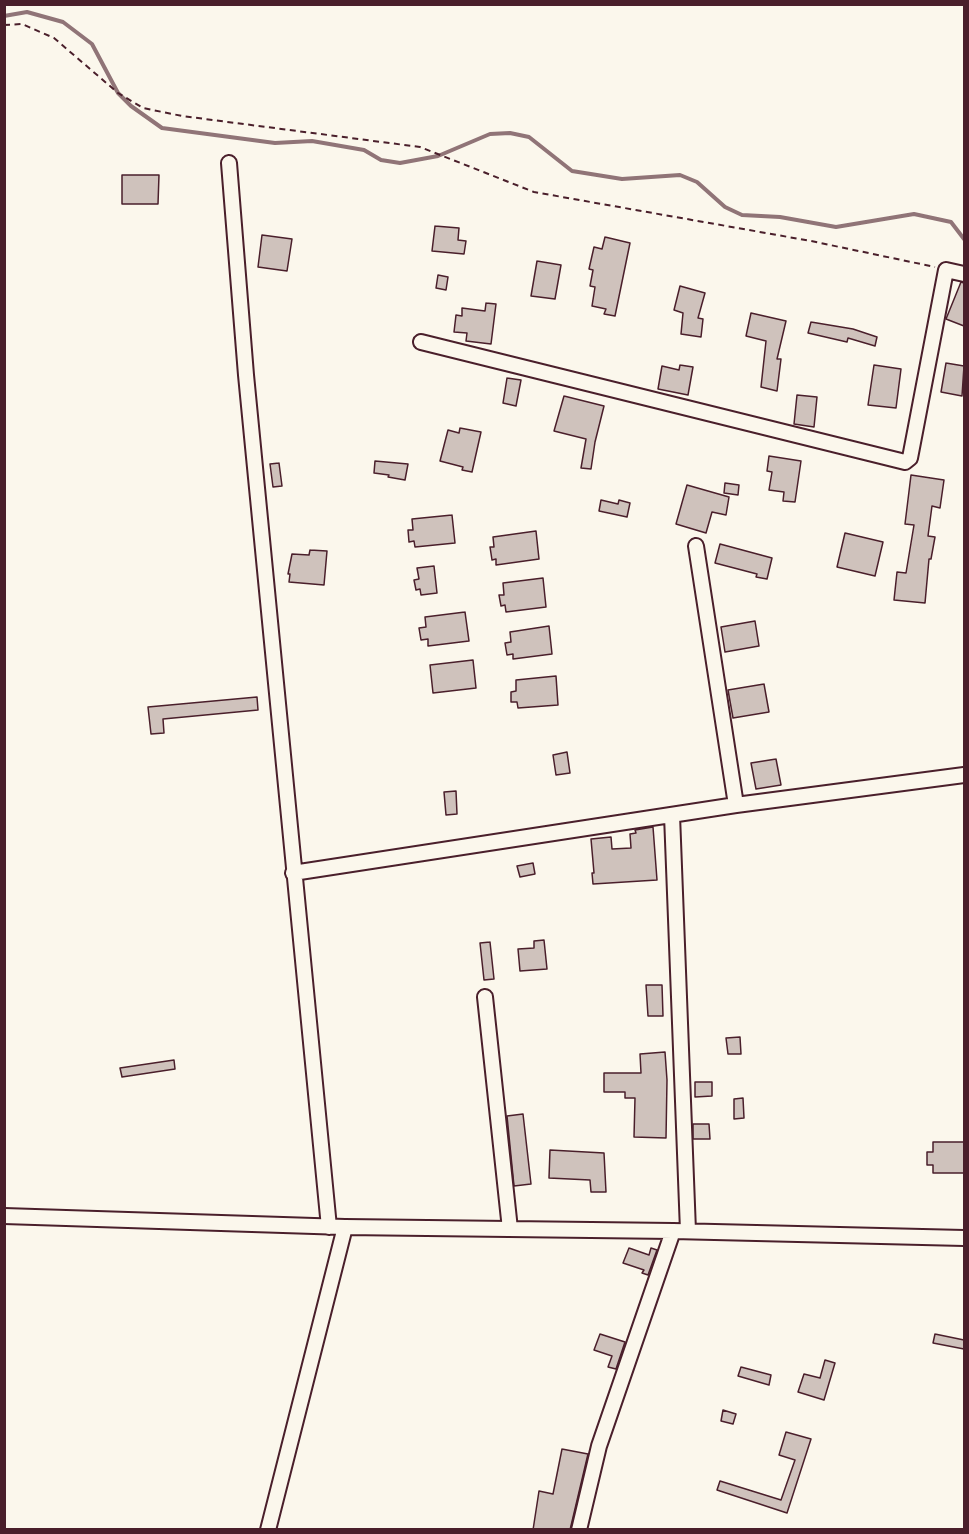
<!DOCTYPE html>
<style>
body{margin:0}
#map{position:relative;width:969px;height:1534px;overflow:hidden;background:#fbf7ec;font-family:"Playpen Sans",sans-serif}
canvas{display:block}
.frame{position:absolute;inset:0;border:6px solid #4a1f2b;pointer-events:none}
</style>
<div id="map">
<canvas width="969" height="1534"></canvas>
<div class="frame"></div>
</div>
<script>
const context = document.querySelector('canvas').getContext('2d');
context.lineJoin = 'round';
const poly = rows => new Path2D(rows.map(r => 'M' + r).join(''));
function strokePath(path, color, width, dash) { context.strokeStyle = color; context.lineWidth = width; context.lineCap = dash ? 'butt' : 'round'; context.setLineDash(dash || []); context.stroke(path); }
function fillPath(path, color) { context.fillStyle = color; context.fill(path, 'evenodd'); }
strokePath(poly([
 [4,16,27,12,63,22,92,44,118,93,131,106,162,128,275,143,312,141,364,150,381,160,400,163,438,156,490,134,510,133,529,137,572,171,622,179,680,175,697,182,725,207,742,215,780,217,836,227,914,214,951,222,964,239]
]), '#907477', 4);
const building = poly([
 [122,175,159,175,158,204,122,204,122,175],
 [435,226,459,228,458,240,466,241,464,254,432,251,435,226],
 [262,235,292,239,287,271,258,267,262,235],
 [605,237,630,243,615,316,604,314,606,309,592,306,595,287,590,286,593,270,589,269,594,247,602,249,605,237],
 [537,261,561,265,555,299,531,296,537,261],
 [438,275,448,277,446,290,436,288,438,275],
 [961,282,964,283,964,326,946,319,961,282],
 [680,286,705,293,698,318,703,319,701,337,681,334,683,313,674,310,680,286],
 [486,303,496,304,491,344,466,341,467,333,454,332,456,315,462,316,462,308,485,311,486,303],
 [751,313,786,321,777,359,781,359,777,391,761,387,766,341,746,336,751,313],
 [811,322,853,329,877,337,875,346,848,338,847,342,808,333,811,322],
 [946,363,964,366,962,396,941,392,946,363],
 [680,365,693,367,688,395,658,389,662,366,679,370,680,365],
 [874,365,901,369,896,408,868,405,874,365],
 [507,378,521,380,516,406,503,403,507,378],
 [797,395,817,397,814,427,794,424,797,395],
 [564,396,604,406,595,442,591,469,581,468,586,439,554,431,564,396],
 [460,428,481,432,472,472,462,470,463,467,440,461,448,430,459,433,460,428],
 [769,456,801,461,795,502,783,501,784,492,769,490,772,472,767,471,769,456],
 [375,461,408,464,405,480,388,477,389,475,374,473,375,461],
 [279,463,282,486,273,487,270,464,279,463],
 [911,475,944,480,940,508,932,506,928,536,935,537,931,559,929,559,925,603,894,600,897,572,906,573,914,525,905,524,911,475],
 [725,483,739,485,738,495,724,493,725,483],
 [687,485,729,497,726,515,712,512,706,533,676,524,687,485],
 [601,500,618,504,619,500,630,503,627,517,599,511,601,500],
 [452,515,455,543,415,547,414,541,409,542,408,530,413,530,412,519,452,515],
 [536,531,539,559,496,565,496,559,492,560,490,547,494,547,493,537,536,531],
 [845,533,883,542,875,576,837,567,845,533],
 [720,544,772,558,767,579,756,577,757,574,715,563,720,544],
 [310,550,327,551,324,585,289,582,290,574,288,574,292,554,309,555,310,550],
 [434,566,437,593,421,595,420,589,416,590,414,580,419,579,417,568,434,566],
 [543,578,546,607,506,612,505,605,501,606,499,595,504,595,503,583,543,578],
 [465,612,469,641,428,646,428,639,421,640,419,628,426,627,425,617,465,612],
 [755,621,759,646,725,652,721,627,755,621],
 [549,626,552,654,513,659,513,654,507,655,505,643,511,642,510,632,549,626],
 [473,660,476,688,433,693,430,665,473,660],
 [556,676,558,705,518,708,517,702,511,702,511,692,516,691,516,680,556,676],
 [764,684,769,712,733,718,728,690,764,684],
 [257,697,258,710,163,719,164,733,151,734,148,707,257,697],
 [567,752,570,773,556,775,553,755,567,752],
 [776,759,781,785,756,789,751,763,776,759],
 [456,791,457,814,446,815,444,792,456,791],
 [653,827,657,880,593,884,592,873,594,873,591,839,611,837,612,849,631,848,630,834,636,833,635,830,653,827],
 [533,863,535,874,520,877,517,866,533,863],
 [544,940,547,969,520,971,518,949,534,948,534,941,544,940],
 [490,942,494,979,484,980,480,943,490,942],
 [646,985,662,985,663,1016,648,1016,646,985],
 [740,1037,741,1054,728,1054,726,1038,740,1037],
 [665,1052,667,1080,666,1138,634,1137,635,1098,625,1098,625,1092,604,1092,604,1073,641,1073,640,1054,665,1052],
 [174,1060,175,1069,122,1077,120,1068,174,1060],
 [695,1082,712,1082,712,1096,695,1097,695,1082],
 [743,1098,744,1118,734,1119,734,1099,743,1098],
 [523,1114,531,1184,514,1186,507,1116,523,1114],
 [693,1124,709,1124,710,1139,693,1139,693,1124],
 [933,1142,964,1142,964,1173,933,1173,933,1165,927,1165,927,1152,933,1152,933,1142],
 [550,1150,604,1153,606,1192,591,1192,590,1180,549,1178,550,1150],
 [629,1248,649,1255,651,1248,657,1250,648,1275,642,1273,644,1270,623,1263,629,1248],
 [600,1334,625,1342,616,1369,608,1367,612,1356,594,1350,600,1334],
 [935,1334,964,1340,964,1349,933,1343,935,1334],
 [825,1360,835,1363,824,1400,798,1392,804,1374,820,1378,825,1360],
 [741,1367,771,1375,769,1385,738,1376,741,1367],
 [723,1410,736,1414,733,1424,721,1421,723,1410],
 [786,1432,811,1439,787,1513,717,1490,720,1481,781,1500,795,1460,779,1455,786,1432],
 [562,1449,588,1454,570,1530,533,1530,539,1491,553,1494,562,1449]
]);
fillPath(building, '#cfc2bc');
strokePath(building, '#4a1f2b', 1.5);
const minor = poly([
 [229,163,246,375,329,1227],
 [421,342,905,462,910,458,946,270,964,274],
 [696,546,736,805],
 [672,815,688,1231],
 [293,873,736,805,964,775],
 [485,997,510,1229],
 [4,1216,345,1227,673,1231,964,1238],
 [268,1530,345,1227],
 [579,1530,599,1446,673,1231]
]);
strokePath(minor, '#4a1f2b', 18);
strokePath(poly([
 [4,25,22,24,54,38,118,93,143,108,182,116,420,147,534,192,811,241,935,267]
]), '#4a1f2b', 2, [6, 4.5]);
strokePath(minor, '#fbf7ec', 14);
</script>
